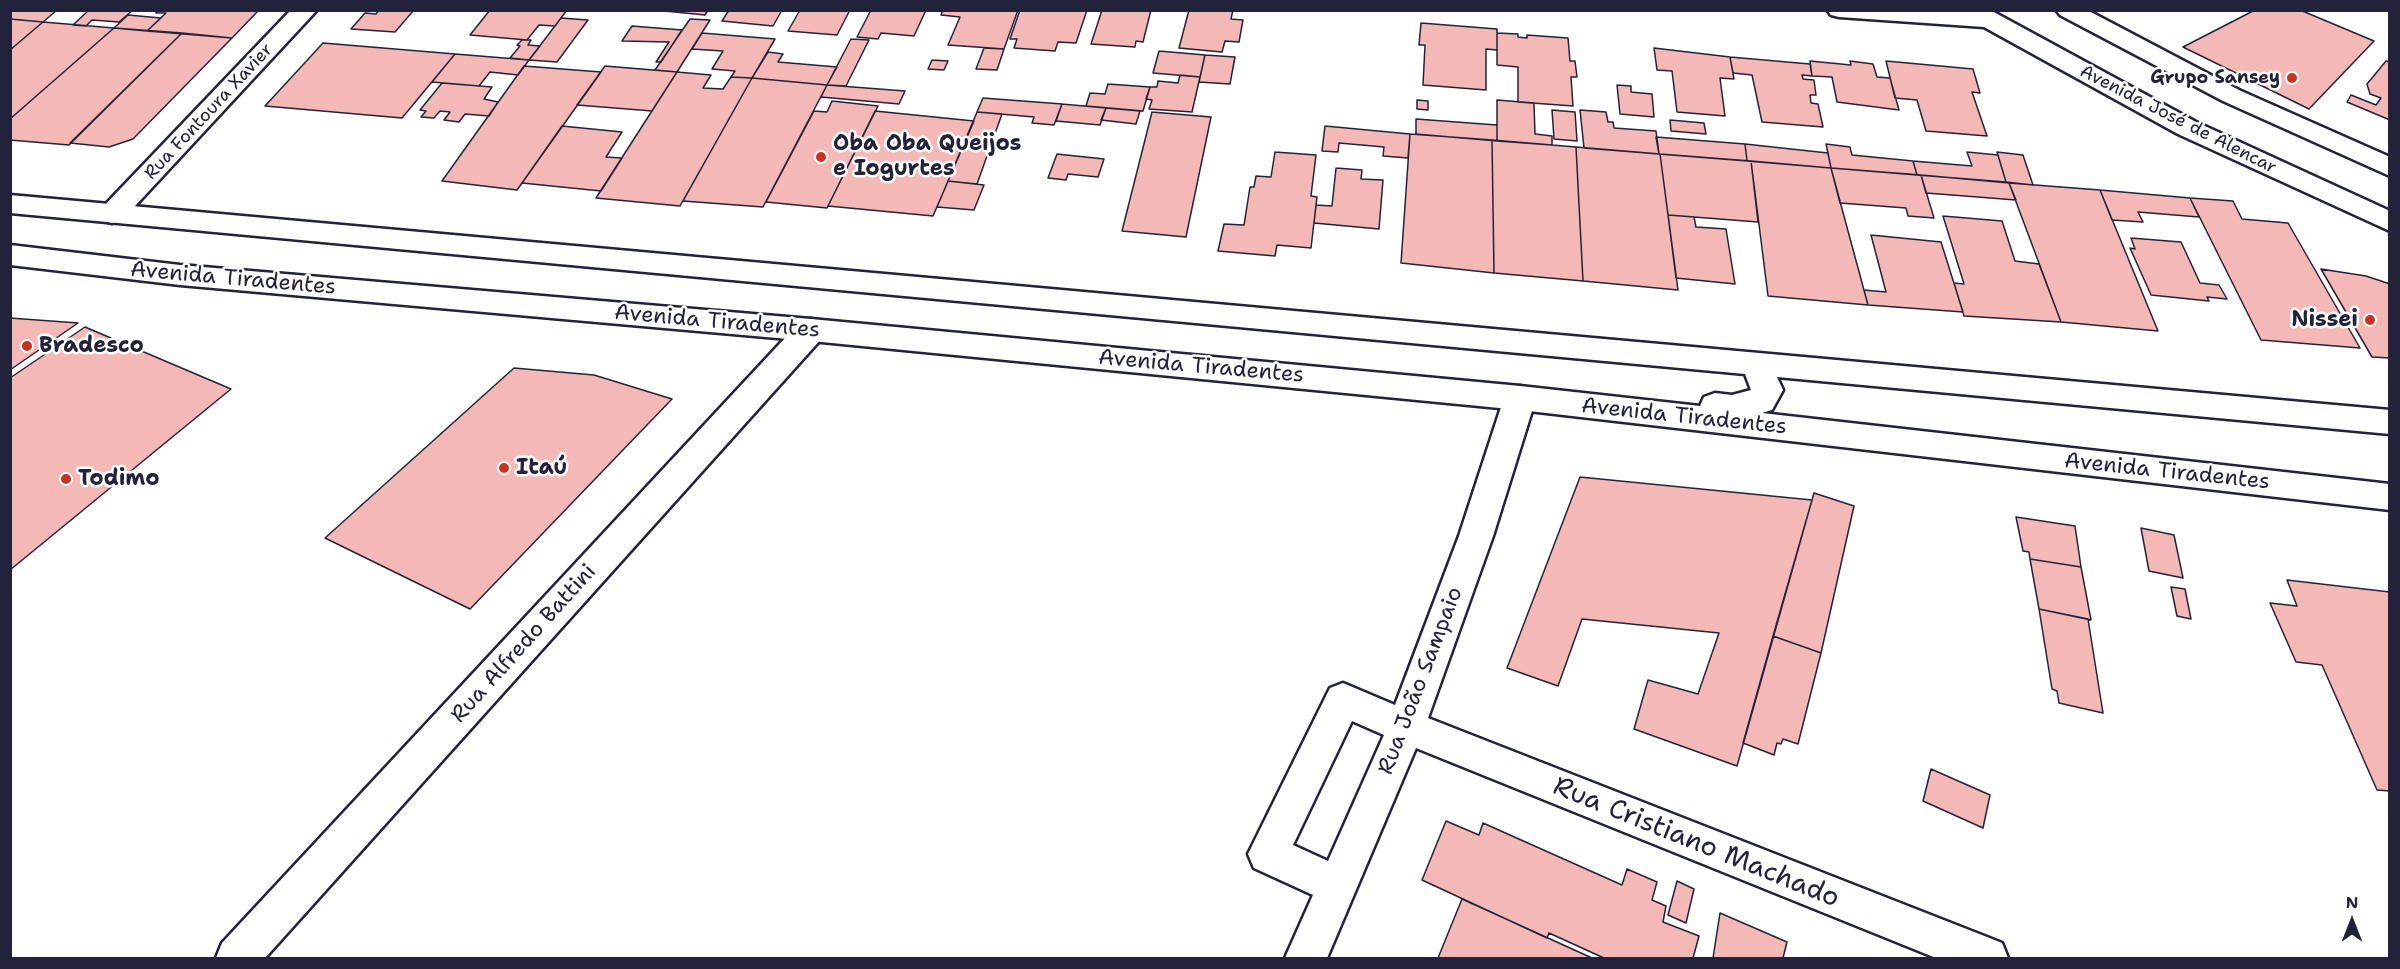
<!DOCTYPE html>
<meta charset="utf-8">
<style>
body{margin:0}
#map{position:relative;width:2400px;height:969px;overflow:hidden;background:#fff;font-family:"Shantell Sans",sans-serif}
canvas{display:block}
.frame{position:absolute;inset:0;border:12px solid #22223b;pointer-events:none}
.north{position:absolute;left:2322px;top:891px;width:60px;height:60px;-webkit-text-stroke:4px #fff;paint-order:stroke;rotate:0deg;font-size:16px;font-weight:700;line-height:24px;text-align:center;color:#22223b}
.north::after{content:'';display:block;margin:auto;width:21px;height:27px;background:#22223b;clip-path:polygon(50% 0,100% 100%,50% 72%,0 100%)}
</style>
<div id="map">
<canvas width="2400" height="969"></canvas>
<div class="frame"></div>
<div class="north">N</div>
</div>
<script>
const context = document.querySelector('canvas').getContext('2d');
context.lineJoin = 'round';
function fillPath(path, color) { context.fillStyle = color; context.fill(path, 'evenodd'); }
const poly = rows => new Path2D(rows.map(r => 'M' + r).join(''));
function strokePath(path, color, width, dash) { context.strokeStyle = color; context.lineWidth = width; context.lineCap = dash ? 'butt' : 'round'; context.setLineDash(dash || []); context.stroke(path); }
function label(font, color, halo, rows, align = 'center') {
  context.font = font + ' "Shantell Sans",sans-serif'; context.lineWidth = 5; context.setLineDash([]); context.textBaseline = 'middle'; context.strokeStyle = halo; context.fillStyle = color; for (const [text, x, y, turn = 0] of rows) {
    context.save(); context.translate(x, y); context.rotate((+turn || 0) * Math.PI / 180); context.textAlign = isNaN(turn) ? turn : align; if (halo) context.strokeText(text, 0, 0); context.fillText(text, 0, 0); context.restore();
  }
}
const building = poly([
 [10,10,57,10,43,22,10,19,10,10],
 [89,10,133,10,119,22,92,20,86,26,73,25,89,10],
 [158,10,259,10,232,38,147,31,166,13,156,13,158,10],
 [379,10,414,10,395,32,351,29,365,13,376,14,379,10],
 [490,10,567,10,555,26,539,25,527,40,470,35,490,10],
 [654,10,708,10,705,15,654,10],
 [729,10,782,10,773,26,722,21,729,10],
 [800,10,850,10,837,35,788,31,800,10],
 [871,10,926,10,914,36,881,33,878,39,857,37,871,10],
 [943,10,1018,10,1004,49,948,45,960,17,941,15,943,10],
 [1020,10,1087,10,1076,43,1058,42,1055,51,1014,48,1017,39,1010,39,1020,10],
 [1102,10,1151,10,1143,42,1136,41,1135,47,1091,44,1102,10],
 [1189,10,1233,10,1231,19,1243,20,1239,42,1225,41,1222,52,1179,48,1189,10],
 [2255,10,2300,10,2374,41,2309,109,2183,47,2255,10],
 [128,15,161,18,147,31,114,28,128,15],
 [561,18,588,20,557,62,529,60,561,18],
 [10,19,43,22,10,50,10,19],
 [690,19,710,20,677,72,655,70,690,19],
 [43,22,114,28,10,119,10,50,43,22],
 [1421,23,1497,29,1497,50,1486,49,1486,90,1423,85,1425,45,1419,45,1421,23],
 [632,26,682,30,661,62,656,62,669,42,622,41,632,26],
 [114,28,182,33,69,145,10,140,10,119,114,28],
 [182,33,232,38,133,139,109,147,70,143,182,33],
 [702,33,775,39,752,78,731,77,735,71,712,69,723,51,692,49,702,33],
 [1497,33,1518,34,1518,37,1527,38,1527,35,1568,38,1570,61,1575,61,1577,77,1571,77,1573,106,1518,102,1518,67,1497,65,1497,33],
 [851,39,869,40,846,86,827,85,851,39],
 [522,40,531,40,528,45,540,46,529,60,510,58,520,46,517,45,522,40],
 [323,43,455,54,402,118,265,106,323,43],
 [984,48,1004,49,997,70,976,69,984,48],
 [1654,48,1730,57,1734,79,1720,78,1725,116,1677,112,1672,71,1657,70,1654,48],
 [1159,51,1205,55,1200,77,1153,73,1159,51],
 [768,52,783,54,778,62,837,67,827,85,752,78,768,52],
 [455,54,529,60,518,75,490,72,479,86,432,82,455,54],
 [1205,55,1235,57,1230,84,1199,82,1205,55],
 [1730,57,1810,64,1812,76,1802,75,1803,79,1814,80,1816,95,1810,95,1811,103,1818,104,1823,127,1762,122,1752,75,1733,73,1730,57],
 [932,60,948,61,944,70,928,69,932,60],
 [1810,61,1851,65,1850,61,1873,64,1877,77,1890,78,1899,110,1837,102,1832,77,1812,76,1810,61],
 [1886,61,1973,69,1980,93,1972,92,1987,136,1926,131,1917,100,1895,98,1886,61],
 [2386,61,2390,62,2390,120,2347,102,2351,95,2376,105,2381,98,2370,94,2367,84,2386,61],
 [524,66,601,72,517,190,442,181,524,66],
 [605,66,677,72,652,111,577,105,605,66],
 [677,72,711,75,703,88,723,89,731,77,752,78,680,206,596,198,677,72],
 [1180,75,1200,77,1192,112,1149,109,1152,100,1146,99,1150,87,1157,87,1158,81,1178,83,1180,75],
 [752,78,827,85,763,207,683,201,752,78],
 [442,83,492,87,484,99,498,102,489,116,465,114,459,122,444,120,450,112,440,111,434,118,421,117,426,111,420,110,442,83],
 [1108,84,1150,87,1143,111,1086,106,1090,93,1105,94,1108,84],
 [827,85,905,91,899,104,821,97,827,85],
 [1617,85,1631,86,1631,92,1652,94,1654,117,1620,114,1617,85],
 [983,98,1062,104,1054,125,1032,123,1034,117,977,112,983,98],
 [1417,100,1428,101,1428,110,1417,109,1417,100],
 [1497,100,1534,103,1535,134,1552,136,1552,145,1497,141,1497,100],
 [832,101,878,106,827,208,766,202,814,111,827,112,832,101],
 [1062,104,1106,108,1100,125,1056,121,1062,104],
 [1106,108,1140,111,1136,124,1101,120,1106,108],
 [1552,110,1575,112,1577,141,1554,139,1552,110],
 [1580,110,1606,112,1608,122,1613,122,1614,128,1656,131,1659,154,1584,148,1580,110],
 [875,111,974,121,933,216,828,206,875,111],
 [977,112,1002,114,977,184,948,181,977,112],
 [1152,112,1211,117,1186,237,1122,231,1152,112],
 [1416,119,1497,125,1497,141,1416,134,1416,119],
 [1670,120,1704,123,1706,134,1671,131,1670,120],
 [562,126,622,132,606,157,622,158,601,191,522,183,562,126],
 [1325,126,1410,134,1408,158,1383,156,1384,147,1339,143,1338,152,1322,151,1325,126],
 [1410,134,1492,140,1494,273,1401,263,1410,134],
 [1656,137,1745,144,1747,161,1659,154,1656,137],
 [1492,140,1576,147,1583,281,1494,273,1492,140],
 [1745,144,1828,153,1831,168,1747,161,1745,144],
 [1826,144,1850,147,1852,155,1913,161,1917,175,1831,168,1826,144],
 [1576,147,1660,154,1678,290,1583,281,1576,147],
 [1275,152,1316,155,1311,196,1317,197,1311,248,1277,245,1275,256,1218,251,1224,224,1244,225,1250,187,1254,187,1256,176,1271,177,1275,152],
 [1967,152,1998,155,2006,182,1917,175,1913,161,1972,166,1967,152],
 [1997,152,2023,155,2033,185,2006,182,1997,152],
 [1057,154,1104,159,1098,177,1068,174,1066,180,1048,178,1057,154],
 [1660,154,1751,161,1758,222,1668,215,1660,154],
 [1751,161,1831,168,1868,305,1768,296,1751,161],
 [1336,168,1362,170,1361,179,1383,180,1379,229,1314,223,1316,205,1332,206,1336,168],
 [1831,168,1921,175,1934,218,1908,216,1906,208,1840,203,1831,168],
 [1921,175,2009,183,2016,200,1926,193,1921,175],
 [948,181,984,185,974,210,937,207,948,181],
 [2009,183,2100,190,2158,331,2061,322,2009,183],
 [2100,190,2190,198,2199,217,2138,212,2143,222,2112,220,2100,190],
 [2190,198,2233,201,2242,219,2288,223,2360,348,2261,340,2190,198],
 [1668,215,1694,217,1696,227,1726,229,1735,284,1676,278,1668,215],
 [1943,216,2002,221,2015,261,2039,264,2061,322,1964,316,1954,283,1964,284,1943,216],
 [1871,235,1941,242,1963,312,1868,305,1864,290,1886,292,1871,235],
 [2131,238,2181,242,2200,283,2219,285,2227,299,2207,297,2209,301,2151,295,2130,248,2135,249,2131,238],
 [2321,269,2366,276,2390,284,2390,358,2372,357,2321,269],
 [10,318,78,323,10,370,10,318],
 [85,327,231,389,10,570,10,378,85,327],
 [514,368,594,375,672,399,470,609,325,538,514,368],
 [1580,477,1812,500,1737,766,1634,729,1648,680,1698,694,1719,633,1582,619,1558,686,1507,668,1580,477],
 [1814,493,1854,506,1821,653,1773,636,1814,493],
 [2016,517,2075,526,2081,567,2030,559,2029,552,2023,551,2016,517],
 [2141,528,2174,535,2183,578,2149,571,2141,528],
 [2030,559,2081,567,2091,620,2039,609,2030,559],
 [2287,580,2390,592,2390,791,2377,790,2322,665,2296,662,2270,603,2297,606,2287,580],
 [2171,587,2185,589,2191,619,2177,616,2171,587],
 [2039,609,2088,619,2103,713,2059,703,2057,691,2052,689,2039,609],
 [1773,636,1821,653,1798,744,1783,739,1781,744,1777,743,1774,755,1743,743,1773,636],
 [1931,769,1990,795,1983,828,1923,801,1931,769],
 [1446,821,1479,835,1483,823,1622,885,1627,869,1657,882,1652,900,1666,906,1663,922,1699,936,1693,958,1604,958,1549,933,1547,938,1422,880,1446,821],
 [1677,881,1694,889,1686,923,1668,915,1677,881],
 [1462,899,1592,958,1438,958,1462,899],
 [1720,913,1787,942,1783,958,1713,958,1720,913]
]);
fillPath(building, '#f4b8b6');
strokePath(building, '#22223b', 1.5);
const minor = poly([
 [291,10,317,10,122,220,112,223,102,220,98,214,102,208,291,10],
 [1827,10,1990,10,2196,122,2390,211,2390,231,2178,134,1984,27,1839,17,1831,15,1827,10],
 [2056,10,2087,10,2241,91,2390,157,2390,176,2223,101,2060,15,2056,10],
 [811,319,822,322,826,330,822,338,265,958,216,958,222,943,800,322,811,319],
 [1520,386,1531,390,1536,398,1493,536,1428,718,1987,937,2002,943,2008,958,1936,958,1416,748,1327,958,1285,958,1313,895,1254,868,1248,854,1330,688,1343,683,1395,705,1459,536,1504,398,1509,390,1520,386],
 [1352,721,1384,735,1328,861,1293,845,1352,721]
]);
const major = poly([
 [10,195,2390,410,2390,434,1777,377,1783,390,1772,410,1762,413,2390,484,2390,510,1520,410,811,341,180,285,10,265,10,245,180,265,811,319,1520,386,1700,406,1704,397,1715,393,1732,395,1751,390,1745,374,10,213,10,195]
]);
strokePath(minor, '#22223b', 5);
strokePath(major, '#22223b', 5);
fillPath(minor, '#fff');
fillPath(major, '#fff');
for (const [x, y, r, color] of [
 [2292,78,6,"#c8321e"],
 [821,157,6,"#c8321e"],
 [2370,320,6,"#c8321e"],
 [27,346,6,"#c8321e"],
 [504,468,6,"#c8321e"],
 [66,479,6,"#c8321e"]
]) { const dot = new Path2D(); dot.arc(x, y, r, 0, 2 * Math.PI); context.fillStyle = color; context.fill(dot); strokePath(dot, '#fff', 2); }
label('bold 18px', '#22223b', '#fff', [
 ["Grupo Sansey",2280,78]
], 'right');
label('18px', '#22223b', '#fff', [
 ["Rua Fontoura Xavier",209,112,-47],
 ["Avenida José de Alencar",2178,120,27]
]);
label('bold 22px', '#22223b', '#fff', [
 ["Oba Oba Queijos",833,144],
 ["e Iogurtes",833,169],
 ["Nissei",2358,320,"right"],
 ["Bradesco",39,346],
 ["Itaú",516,468],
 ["Todimo",78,479]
], 'left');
label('22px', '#22223b', '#fff', [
 ["Avenida Tiradentes",233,279,5],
 ["Avenida Tiradentes",717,322,5],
 ["Avenida Tiradentes",1201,367,5],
 ["Avenida Tiradentes",1684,417,6],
 ["Avenida Tiradentes",2167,472,6],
 ["Rua Alfredo Battini",524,644,-48],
 ["Rua João Sampaio",1421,681,-69]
]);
label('27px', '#22223b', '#fff', [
 ["Rua Cristiano Machado",1696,843,22]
]);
</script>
